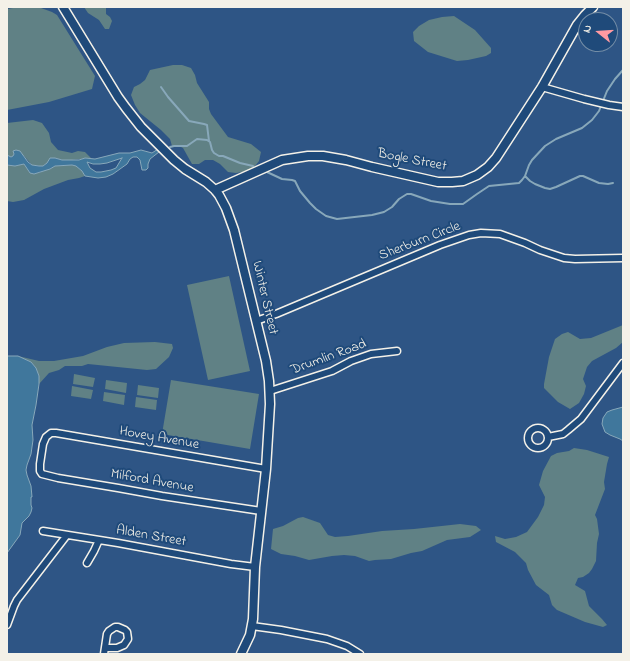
<!DOCTYPE html>
<style>
body{margin:0}
#map{position:relative;width:630px;height:661px;overflow:hidden;background:#2e5585;font-family:"Indie Flower",sans-serif}
canvas{display:block}
.frame{position:absolute;inset:0;border:8px solid #f4f1e8;pointer-events:none}
.north{position:absolute;left:578px;top:12px;width:40px;height:40px;box-sizing:border-box;background:#1f4a7a;border:1px solid #748da6;border-radius:50%;rotate:287deg;font-size:11px;font-weight:700;line-height:16px;text-align:center;color:#f4f1e8}
.north::after{content:'';display:block;margin:auto;width:14px;height:18px;background:#ff9aa2;clip-path:polygon(50% 0,100% 100%,50% 72%,0 100%)}
</style>
<div id="map">
<canvas width="630" height="661"></canvas>
<div class="frame"></div>
<div class="north">N</div>
</div>
<script>
const context = document.querySelector('canvas').getContext('2d');
context.lineJoin = 'round';
function fillPath(path, color) { context.fillStyle = color; context.fill(path, 'evenodd'); }
const poly = rows => new Path2D(rows.map(r => 'M' + r).join(''));
function strokePath(path, color, width, dash) { context.strokeStyle = color; context.lineWidth = width; context.lineCap = dash ? 'butt' : 'round'; context.setLineDash(dash || []); context.stroke(path); }
function label(font, color, halo, rows, align = 'center') {
  context.font = font + ' "Indie Flower",sans-serif'; context.lineWidth = 4; context.setLineDash([]); context.textBaseline = 'middle'; context.strokeStyle = halo; context.fillStyle = color; for (const [text, x, y, turn = 0] of rows) {
    context.save(); context.translate(x, y); context.rotate((+turn || 0) * Math.PI / 180); context.textAlign = isNaN(turn) ? turn : align; if (halo) context.strokeText(text, 0, 0); context.fillText(text, 0, 0); context.restore();
  }
}
fillPath(poly([
 [19,7,28,7,41,8,52,12,57,15,95,76,92,89,49,102,7,110,7,9],
 [84,7,106,7,106,14,110,17,112,21,109,29,105,29,99,20,88,13],
 [454,16,475,30,491,48,491,53,486,56,468,60,457,61,428,52,414,41,413,32,419,26,429,20,442,17],
 [173,65,182,65,191,68,195,75,197,83,209,102,209,109,211,114,228,137,251,144,261,152,259,161,255,166,248,171,236,173,228,172,220,164,213,160,205,160,199,164,192,164,183,148,177,145,172,146,170,139,161,130,140,113,135,105,131,95,134,87,140,84,145,80,150,70],
 [33,120,42,123,49,133,51,142,58,150,72,153,78,151,85,152,91,158,72,160,62,160,55,158,43,166,39,166,32,165,24,156,14,154,13,156,11,157,7,155,7,123],
 [24,164,30,173,39,173,44,170,50,169,55,166,72,165,76,166,82,171,85,176,79,178,68,180,44,189,24,200,13,202,7,201,7,165,15,166],
 [229,276,250,371,208,380,187,285],
 [623,325,623,342,616,348,592,361,587,367,583,379,586,386,584,394,579,403,570,409,558,402,544,388,544,384,549,357,555,339,562,334,568,332,580,339,591,338],
 [155,342,172,344,173,348,169,357,156,369,147,370,88,364,82,366,65,366,59,370,49,373,39,384,39,376,36,368,31,362,18,356,39,361,54,361,83,356,107,347,124,343],
 [74,374,95,378,93,387,73,384],
 [106,380,127,383,126,393,105,389],
 [171,380,259,394,250,449,162,434],
 [138,385,159,388,158,398,137,395],
 [72,386,93,390,91,399,71,396],
 [104,392,125,395,124,405,103,401],
 [136,397,157,400,156,410,135,407],
 [574,448,587,450,609,457,607,464,604,482,605,489,595,515,597,519,599,534,597,543,596,561,592,569,589,573,583,577,578,578,575,585,585,591,589,606,602,619,607,625,603,627,585,622,557,610,552,605,549,595,536,585,528,570,526,563,515,552,496,542,495,536,505,539,516,537,527,532,538,517,544,505,545,497,539,485,543,471,551,456,557,453,569,451],
 [303,517,320,523,328,535,335,537,348,536,382,531,414,529,460,524,476,526,481,530,470,537,447,540,422,551,411,553,391,559,375,560,369,561,355,556,344,555,332,556,309,560,295,556,281,554,271,549,273,529,283,526,298,518]
]), '#608185');
const water = poly([
 [158,149,159,152,150,159,148,164,148,168,146,170,142,170,140,160,137,157,133,157,130,159,127,164,113,174,106,177,98,178,85,176,82,171,76,166,72,165,55,166,50,169,34,174,30,173,24,164,15,166,7,165,7,155,11,157,13,156,14,154,13,151,16,150,20,151,28,162,32,165,39,166,43,166,47,163,50,158,55,158,62,160,79,160,85,158,95,159,119,153,130,153,141,150,152,153,158,149],
 [122,158,116,168,111,170,101,172,96,172,90,168,87,162,93,164,100,164,107,163,122,158],
 [7,356,18,356,31,362,36,368,39,376,39,384,36,405,32,425,33,440,31,454,27,465,26,470,27,475,31,486,32,497,31,497,31,505,32,508,31,512,29,516,22,523,20,535,7,553,7,356],
 [623,407,623,441,620,439,610,435,605,432,602,424,603,418,607,412,612,410,623,407]
]);
fillPath(water, '#40779c');
strokePath(water, '#88a8ba', 1);
strokePath(poly([
 [161,87,168,97,189,121,204,124,207,125,209,141],
 [170,147,174,146,187,146,197,139,207,140,210,142,212,150,214,153,219,156,223,156,240,163,253,166],
 [267,172,282,179,292,180,295,181,300,191,310,203,316,209,326,216,337,219,372,215,384,212,392,207,399,199,407,194,411,194,431,201,450,204,463,204,477,194,489,186,519,183,522,180,525,176,529,165,532,160,545,146,556,139,582,128,592,120,599,111,607,91,615,79,623,70],
 [525,176,530,181,535,184,545,188,550,189,556,187,580,176,583,176,599,183,608,184,613,183]
]), '#88a8ba', 2);
const minor = poly([
 [542,87,584,99,609,105,623,107],
 [256,321,276,314,440,245,469,235,481,233,500,234,525,243,540,250,564,258,575,259,623,258],
 [270,391,332,371,351,361,371,354,397,351],
 '528 438a10 10 0 1 1 20 0a10 10 0 1 1-20 0Z',
 [548,437,563,434,568,430,581,419,623,363],
 [261,511,162,496,118,488,58,478,42,474,40,471,40,464,43,444,46,437,51,433,56,433,266,469],
 [43,531,118,543,231,564,255,567],
 [87,563,94,551,99,540],
 [7,625,14,606,17,600,67,535],
 [252,626,281,630,327,639,347,646,360,654],
 [104,654,107,634,109,631,115,627,118,627,125,630,127,632,128,639,124,645,117,648,105,648]
]);
const tertiary = poly([
 [63,7,118,97,126,108,141,127,174,160,185,169,206,182,215,190,219,195,226,208,234,230,266,361,269,381,270,404,266,469,255,567,253,619,250,635,241,654],
 [215,190,282,160,308,156,323,156,346,160,372,167,438,182,452,182,463,181,477,175,488,167,496,158,542,87,577,25,585,15,593,7]
]);
strokePath(minor, '#f4f1e8', 9);
strokePath(tertiary, '#f4f1e8', 11);
strokePath(minor, '#1f4a7a', 6);
strokePath(tertiary, '#1f4a7a', 8);
label('14px', '#f4f1e8', '#1f4a7a', [
 ["Bogle Street",412,161,11],
 ["Sherburn Circle",420,242,-21],
 ["Winter Street",264,298,77],
 ["Drumlin Road",329,358,-20],
 ["Hovey Avenue",159,439,10],
 ["Milford Avenue",152,482,10],
 ["Alden Street",151,537,10]
]);
</script>
